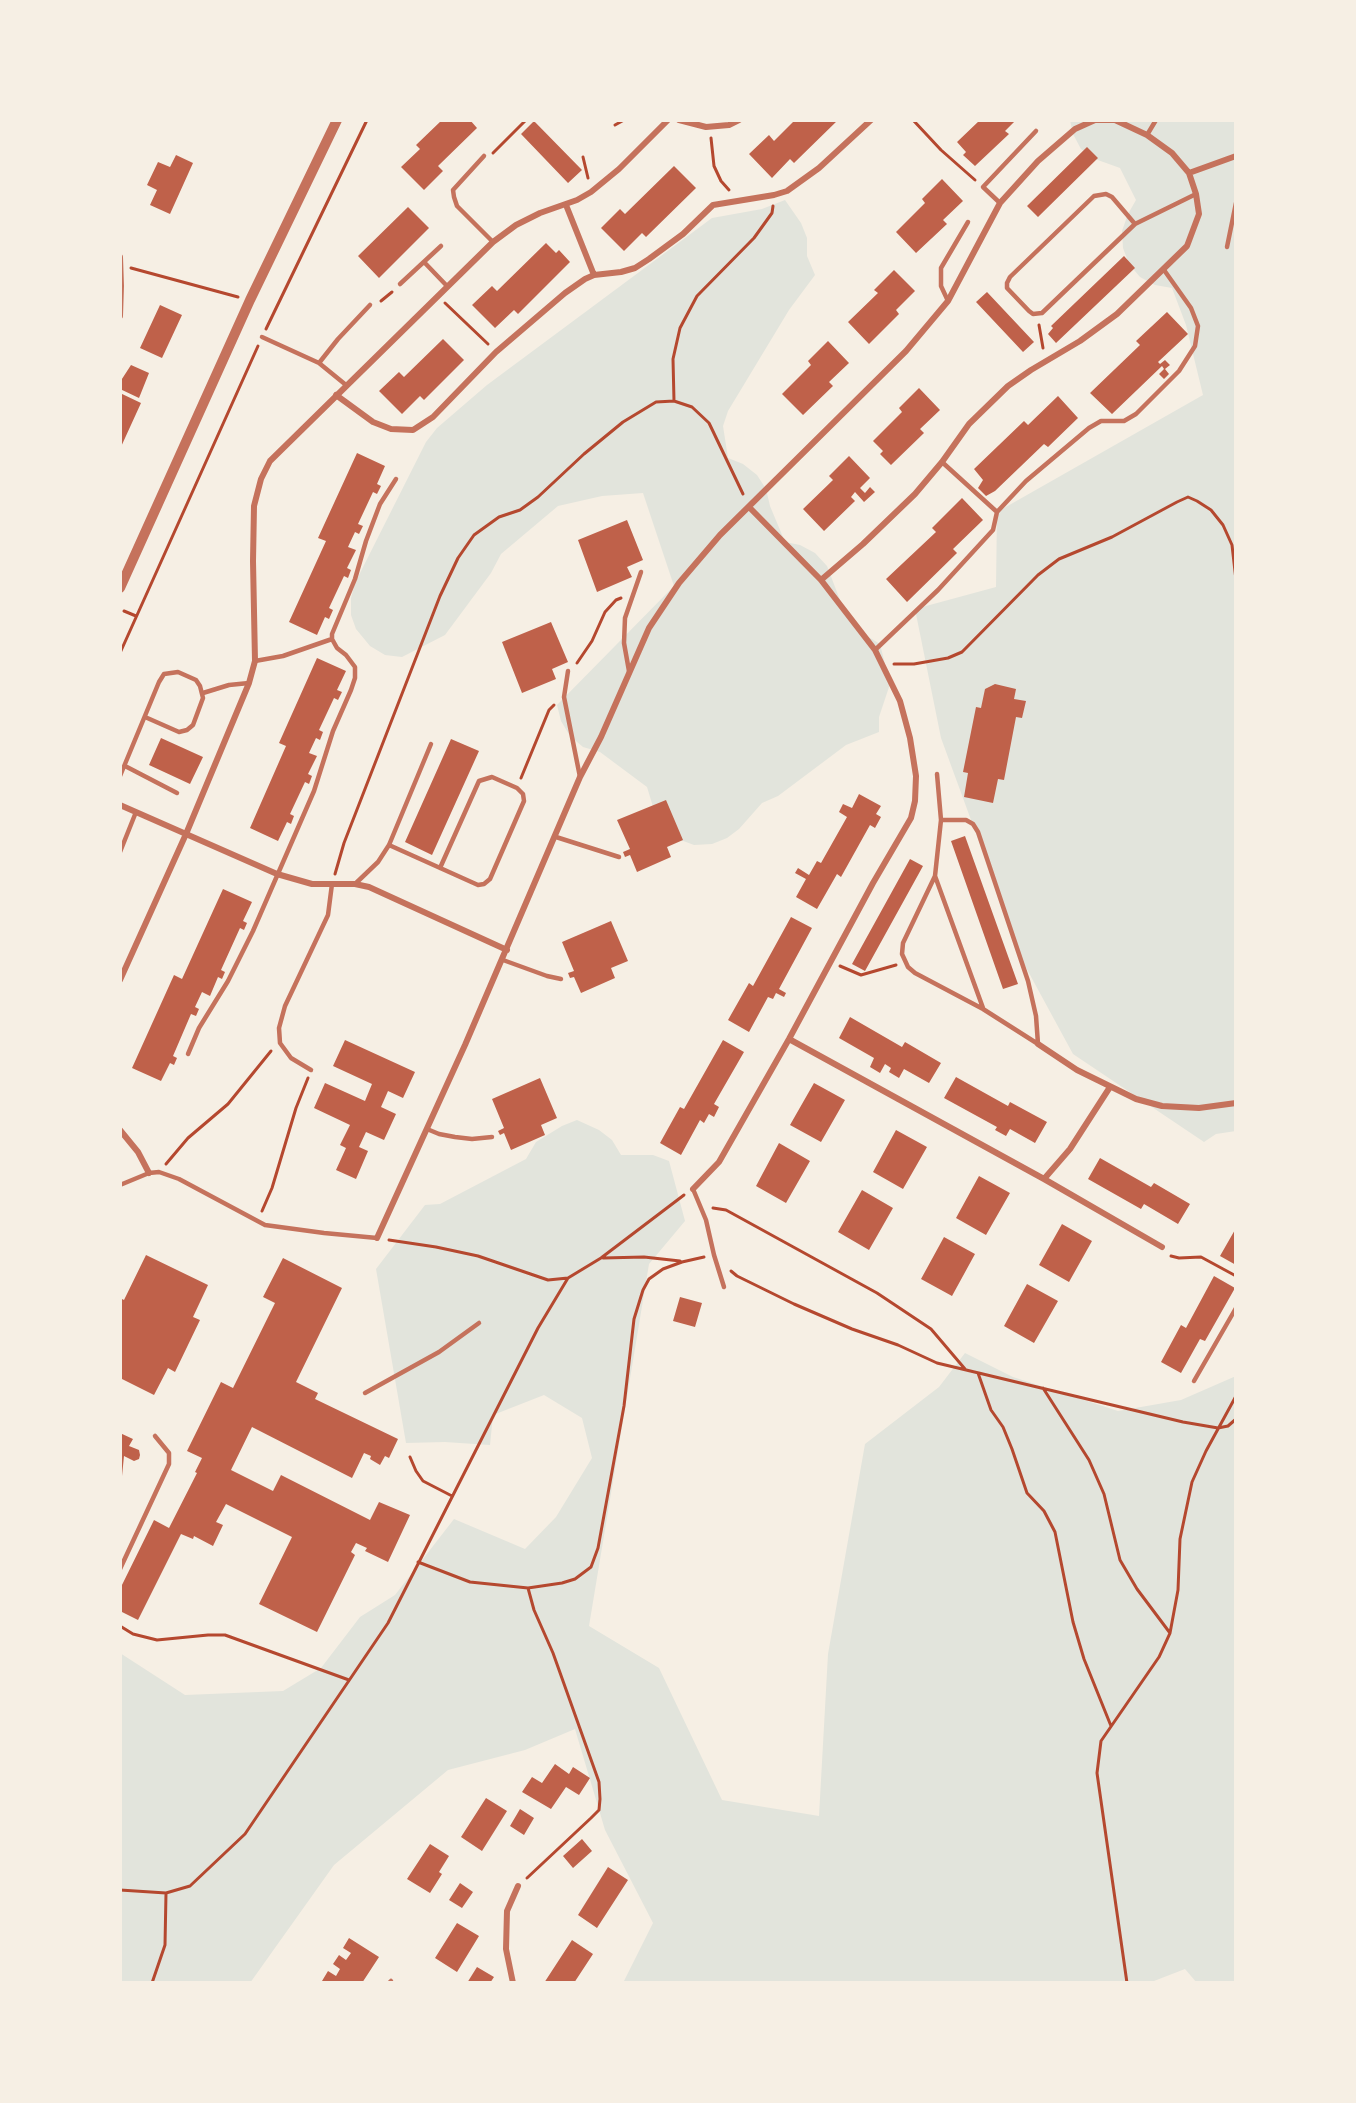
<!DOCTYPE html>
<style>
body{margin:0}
#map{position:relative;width:1356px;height:2103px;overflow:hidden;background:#f6efe4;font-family:Helvetica,sans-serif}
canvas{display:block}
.frame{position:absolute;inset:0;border:122px solid #f6efe4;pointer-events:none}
</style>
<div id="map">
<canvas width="1356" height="2103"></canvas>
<div class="frame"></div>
</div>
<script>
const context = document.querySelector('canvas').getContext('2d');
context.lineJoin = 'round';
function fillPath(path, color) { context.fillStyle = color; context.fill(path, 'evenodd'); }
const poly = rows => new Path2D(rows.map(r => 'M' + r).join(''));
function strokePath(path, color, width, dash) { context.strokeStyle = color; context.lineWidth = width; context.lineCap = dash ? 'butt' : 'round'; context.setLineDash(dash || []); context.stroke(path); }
fillPath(poly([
 [1070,120,1236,120,1236,1131,1216,1134,1204,1142,1073,1054,1023,962,941,738,915,609,996,587,997,512,1203,395,1186,325,1172,288,1155,285,1140,277,1129,264,1123,248,1122,231,1128,214,1136,200,1120,168,1095,159,1081,149,1073,134],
 [785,200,801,223,807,238,807,256,815,275,789,310,728,411,723,426,728,458,743,464,757,475,766,489,770,506,785,542,800,545,815,553,827,566,840,600,859,631,880,644,890,684,879,717,879,732,846,745,778,796,762,803,739,829,727,838,712,844,694,845,678,839,654,810,647,787,600,752,583,747,570,736,561,721,557,705,674,586,643,493,602,496,558,506,501,554,491,573,445,635,402,657,385,655,370,646,356,629,351,615,351,598,355,583,426,442,437,428,487,385,712,218,762,209],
 [577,1120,599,1130,612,1140,621,1155,653,1155,669,1161,685,1221,649,1264,589,1626,659,1668,722,1800,819,1816,828,1654,865,1444,939,1387,965,1353,1013,1377,1118,1411,1181,1400,1236,1376,1236,1983,1197,1983,1185,1969,1154,1981,1154,1983,623,1983,653,1923,605,1830,575,1729,525,1750,448,1770,334,1865,250,1983,120,1983,120,1653,185,1695,283,1691,321,1668,360,1617,395,1595,454,1519,525,1549,556,1517,592,1458,582,1418,544,1395,493,1415,490,1445,445,1442,406,1443,376,1269,425,1205,440,1204,526,1159,536,1142,562,1126]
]), '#e2e4dc');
fillPath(poly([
 [442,120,470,120,477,128,438,166,443,171,424,190,401,167,420,149,416,145],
 [795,120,838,120,794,163,790,159,772,178,749,154,769,135,774,141],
 [980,120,1016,120,1005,131,1009,134,975,166,963,155,966,152,957,142],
 [534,121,582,170,568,183,521,134],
 [1087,147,1098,158,1038,217,1027,206],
 [176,155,193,163,170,214,150,205,157,190,147,185,158,162,170,167],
 [674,166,696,188,646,237,642,233,624,251,601,228,620,209,625,214],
 [942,179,963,201,943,220,947,224,916,253,896,232,925,203,922,199],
 [408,207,429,228,379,278,358,256],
 [546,243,556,253,559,250,570,262,518,314,514,310,495,328,472,305,492,286,497,291],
 [1124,256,1135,268,1056,343,1048,334,1053,328,1051,326],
 [894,270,915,291,896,310,899,314,869,344,848,322,878,293,874,290],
 [987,292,1034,342,1023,352,976,302],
 [160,305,182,315,162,358,140,348],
 [1167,312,1188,334,1158,362,1160,364,1165,360,1170,365,1165,369,1169,374,1164,379,1159,374,1164,369,1162,366,1112,414,1090,393,1140,345,1136,341],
 [443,339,464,360,424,400,420,396,402,414,379,391,399,372,404,377],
 [828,341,849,363,829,382,833,386,803,415,782,394,811,365,808,361],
 [131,365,149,373,139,398,120,389,120,382],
 [919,388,940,410,920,429,924,433,891,465,880,454,883,451,873,441,902,412,899,408],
 [120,393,141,403,120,449],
 [1058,396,1078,418,1048,447,1044,444,995,491,986,496,978,488,983,480,974,469,1024,421,1028,425],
 [357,453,385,466,377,484,381,486,377,494,373,492,358,524,363,526,359,534,355,532,348,547,356,550,347,568,351,570,348,578,344,576,329,608,333,610,329,619,325,617,317,635,289,622,326,541,318,538],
 [849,456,870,478,860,488,865,493,870,487,875,492,864,502,855,492,851,497,855,501,824,531,803,509,833,480,829,476],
 [962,498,983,520,953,549,957,553,907,602,886,579,936,532,932,528],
 [627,520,643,560,627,567,632,577,597,592,578,540],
 [551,622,568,662,552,669,556,679,522,693,502,642],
 [317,658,346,671,337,690,342,692,338,700,334,698,319,730,323,732,320,740,316,738,309,753,317,756,308,774,312,776,309,784,305,782,290,814,294,816,291,824,287,822,278,841,250,828,286,746,279,743],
 [995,684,1016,689,1014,699,1026,701,1022,718,1016,717,1004,780,998,779,993,803,964,797,968,773,963,772,976,707,981,708,985,689],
 [161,738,203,757,190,784,149,765],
 [451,739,479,751,432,855,405,842],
 [859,794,881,806,876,814,881,817,875,828,870,825,841,877,837,874,817,909,796,897,806,879,795,873,798,868,809,875,817,861,821,863,847,817,839,812,843,804,852,808],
 [666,800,683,840,667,847,671,857,637,872,630,855,625,857,623,852,630,849,617,820],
 [965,836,1018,984,1003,989,951,841],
 [910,859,923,866,865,971,852,964],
 [223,889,252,902,243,921,247,923,244,930,240,928,221,970,225,972,222,979,218,977,210,996,202,992,195,1007,199,1009,196,1016,191,1014,173,1056,177,1058,174,1065,170,1063,161,1081,132,1068,174,975,182,979],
 [791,917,812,928,779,989,786,993,784,997,776,993,773,999,768,997,749,1032,728,1020,749,983,753,986],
 [611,921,628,961,611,968,615,978,581,993,574,977,570,978,568,973,574,971,562,942],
 [850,1017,902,1047,905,1042,941,1063,929,1083,904,1069,899,1078,889,1072,891,1068,885,1064,880,1073,870,1067,874,1058,839,1038],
 [345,1040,415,1072,403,1098,388,1091,381,1107,396,1114,384,1140,366,1132,359,1147,368,1151,356,1179,336,1170,346,1148,340,1145,350,1125,314,1108,325,1083,365,1101,372,1084,333,1066],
 [723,1040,744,1052,714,1104,719,1107,714,1117,709,1114,704,1123,700,1120,681,1155,660,1143,680,1107,684,1109],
 [956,1077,1008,1106,1010,1102,1047,1122,1035,1143,1010,1129,1006,1136,995,1130,997,1127,944,1098],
 [540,1078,557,1118,541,1125,545,1135,511,1150,504,1133,500,1135,498,1131,504,1128,492,1099],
 [814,1083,845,1100,821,1142,790,1125],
 [896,1130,927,1147,903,1189,873,1172],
 [779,1143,810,1161,786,1203,756,1186],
 [1100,1158,1151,1187,1154,1183,1190,1204,1178,1224,1144,1204,1141,1209,1088,1179],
 [979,1176,1010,1193,986,1235,956,1218],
 [862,1190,893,1208,869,1250,838,1232],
 [1062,1224,1092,1241,1069,1282,1039,1265],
 [1236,1228,1236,1265,1220,1256],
 [944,1237,975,1254,952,1296,921,1279],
 [146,1255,208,1285,193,1317,200,1320,175,1372,168,1368,154,1395,120,1378,120,1298,124,1300],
 [283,1258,342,1288,296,1382,318,1393,315,1399,398,1439,389,1458,385,1456,380,1465,370,1459,371,1456,364,1453,352,1478,252,1427,231,1470,273,1491,281,1475,370,1520,379,1502,410,1515,388,1562,365,1551,367,1548,356,1543,351,1552,355,1555,317,1632,259,1604,292,1537,226,1504,216,1522,223,1525,213,1546,194,1536,193,1539,181,1534,138,1620,120,1611,120,1589,154,1520,169,1528,197,1473,195,1472,202,1458,187,1451,221,1382,233,1388,275,1303,263,1297],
 [1214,1276,1235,1288,1205,1341,1200,1339,1181,1373,1161,1362,1181,1325,1186,1328],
 [1027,1284,1058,1301,1034,1343,1004,1326],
 [680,1297,702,1303,695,1327,673,1321],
 [120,1433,133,1439,129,1446,139,1450,140,1455,139,1459,134,1461,124,1456,122,1476,120,1478],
 [555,1764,569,1774,573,1767,590,1778,579,1795,566,1787,551,1809,522,1792,532,1777,542,1783],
 [486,1798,507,1811,482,1851,461,1837],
 [520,1809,534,1818,524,1835,510,1826],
 [582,1839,592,1851,573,1868,563,1856],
 [430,1844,449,1856,439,1872,442,1874,430,1893,407,1879],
 [608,1867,628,1880,597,1928,578,1915],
 [460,1883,473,1892,462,1908,449,1900],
 [457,1923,479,1936,457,1972,435,1958],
 [349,1938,379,1957,362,1983,325,1983,322,1981,328,1971,336,1976,340,1969,333,1964,339,1955,346,1960,351,1953,343,1948],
 [572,1940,593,1954,574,1983,544,1983],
 [477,1967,494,1977,490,1983,467,1983]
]), '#bf614a');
strokePath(poly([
 [913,120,941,150,975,180],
 [615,125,624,120],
 [711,138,714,166,721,181,729,190],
 [493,153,526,120],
 [583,157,588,178],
 [131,268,238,297],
 [381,301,392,292],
 [445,303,488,344],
 [1039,325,1043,348],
 [266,329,367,120],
 [674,401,673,359,680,328,697,296,754,238,772,213,773,206],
 [124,611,136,616],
 [120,653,258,346],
 [577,663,592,641,605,612,616,600,621,598],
 [894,664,914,664,948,658,962,652,1038,575,1059,559,1112,537,1177,502,1188,497,1197,501,1211,510,1223,525,1232,545,1236,580],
 [521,778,549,710,554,705],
 [335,874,344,843,440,596,458,558,474,535,499,517,520,510,538,497,584,454,623,422,656,402,674,401,692,407,709,423,743,494],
 [840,966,861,975,896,965],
 [166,1164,188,1138,228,1104,271,1051],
 [713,1208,726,1210,877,1293,931,1329,965,1369],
 [262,1211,272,1188,296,1108,308,1078],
 [389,1240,436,1247,478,1256,548,1280,568,1278],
 [1171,1256,1179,1258,1201,1257,1236,1276],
 [603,1258,644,1257,680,1261],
 [731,1271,737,1276,794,1304,852,1329,898,1345,937,1363,1183,1422,1218,1428,1228,1426,1236,1419],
 [978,1373,991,1410,1003,1427,1012,1449,1027,1493,1044,1511,1055,1532,1073,1622,1084,1659,1111,1726],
 [1043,1388,1089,1460,1104,1494,1120,1560,1137,1589,1170,1633],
 [410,1457,416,1471,423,1481,452,1496],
 [418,1562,470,1582,528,1588,562,1583,575,1579,591,1567,598,1548,624,1406,634,1319,643,1290,649,1279,663,1269,682,1262,704,1257],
 [120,1626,133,1634,157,1640,208,1635,225,1635,349,1680],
 [527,1878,591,1818,599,1810,600,1799,599,1782,553,1653,534,1610,528,1588],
 [120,1890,166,1893,190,1886,245,1834,388,1623,538,1328,568,1278,601,1258,684,1195],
 [152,1983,165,1945,166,1893],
 [1127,1983,1097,1773,1101,1741,1159,1657,1170,1633,1178,1590,1180,1539,1192,1482,1206,1451,1236,1396]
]), '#b5482f', 3);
strokePath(poly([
 [1147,135,1156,120],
 [484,156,453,190,454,197,457,206,493,242],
 [1000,203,983,187,1036,131],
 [1135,224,1112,197,1106,194,1094,196,1010,277,1007,283,1007,288,1029,311,1033,314,1042,313,1135,224,1196,194],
 [1227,247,1236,203],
 [424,262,447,286],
 [400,284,441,246],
 [948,301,941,286,941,268,968,222],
 [262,337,319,363,346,385],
 [319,363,338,339,370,305],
 [942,462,997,512],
 [875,650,938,590,993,530,997,512,1026,481,1089,428,1101,421,1124,421,1136,414,1179,371,1195,346,1198,326,1191,308,1164,270],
 [255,661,283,656,332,639],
 [568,671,564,697,580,777],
 [629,671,624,643,625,618,641,572],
 [203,693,229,685,249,683],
 [125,766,177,793],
 [937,774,941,820,935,876,983,1008],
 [120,776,159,682,164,674,178,672,196,680,200,686,203,698,193,725,187,730,179,732,145,717],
 [941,820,966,820,973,824,978,832,1028,981,1036,1016,1038,1044],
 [556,837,619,857],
 [389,845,478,885,484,884,490,879,524,801,523,794,517,788,492,777,479,781,440,868],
 [120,852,136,812],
 [935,876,903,943,902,954,908,967,915,973,983,1009,1038,1044],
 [355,884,378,862,389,845,431,744],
 [503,960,547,976,561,979],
 [188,1054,199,1028,228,981,253,931,314,791,333,731,351,690,355,678,355,667,346,655,337,648,332,639,332,634,355,579,366,541,380,504,396,479],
 [311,1070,291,1058,280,1043,279,1028,285,1006,328,915,332,884],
 [427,1129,439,1134,455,1137,472,1139,492,1137],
 [120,1185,149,1173,159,1172,179,1179,265,1225,324,1233,377,1238],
 [693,1189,706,1220,714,1255,724,1287],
 [1194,1381,1236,1308],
 [365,1393,439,1352,479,1323],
 [120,1569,169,1464,169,1453,155,1436],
 [389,1983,391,1981]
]), '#c5725c', 4.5);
strokePath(poly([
 [679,120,706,127,729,125,739,120],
 [1189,173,1236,156],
 [566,205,594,275],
 [120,257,121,286,120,316],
 [336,395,373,422,391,429,413,430,433,417,496,352,565,293,585,279,594,275,621,272,635,268,649,259,683,234,713,205,774,195,787,191,819,168,871,120],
 [120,805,277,874,312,884,355,884,369,887,507,950],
 [120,980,186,834,249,683,255,661,253,561,254,506,261,479,270,461,493,242,516,225,540,213,577,200,591,192,619,169,668,120],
 [789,1039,1044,1179,1162,1247],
 [1038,1044,1077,1070,1136,1099,1162,1106,1199,1108,1236,1103],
 [120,1130,138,1152,149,1173],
 [1044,1179,1070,1149,1110,1087],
 [693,1189,719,1162,789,1039,873,883,911,818,915,801,916,776,910,738,900,701,875,650,821,580,749,507],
 [377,1238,465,1045,580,777,601,737,649,628,679,583,720,535,906,351,948,301,1000,203,1038,161,1075,129,1095,120,1115,120,1147,135,1172,153,1189,173,1196,194,1199,214,1187,246,1117,314,1080,341,1031,370,1008,386,969,424,942,462,915,494,863,544,821,580],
 [513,1983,506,1949,507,1911,518,1886]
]), '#c5725c', 6);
strokePath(poly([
 [120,588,250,300,337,120]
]), '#c5725c', 10);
</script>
